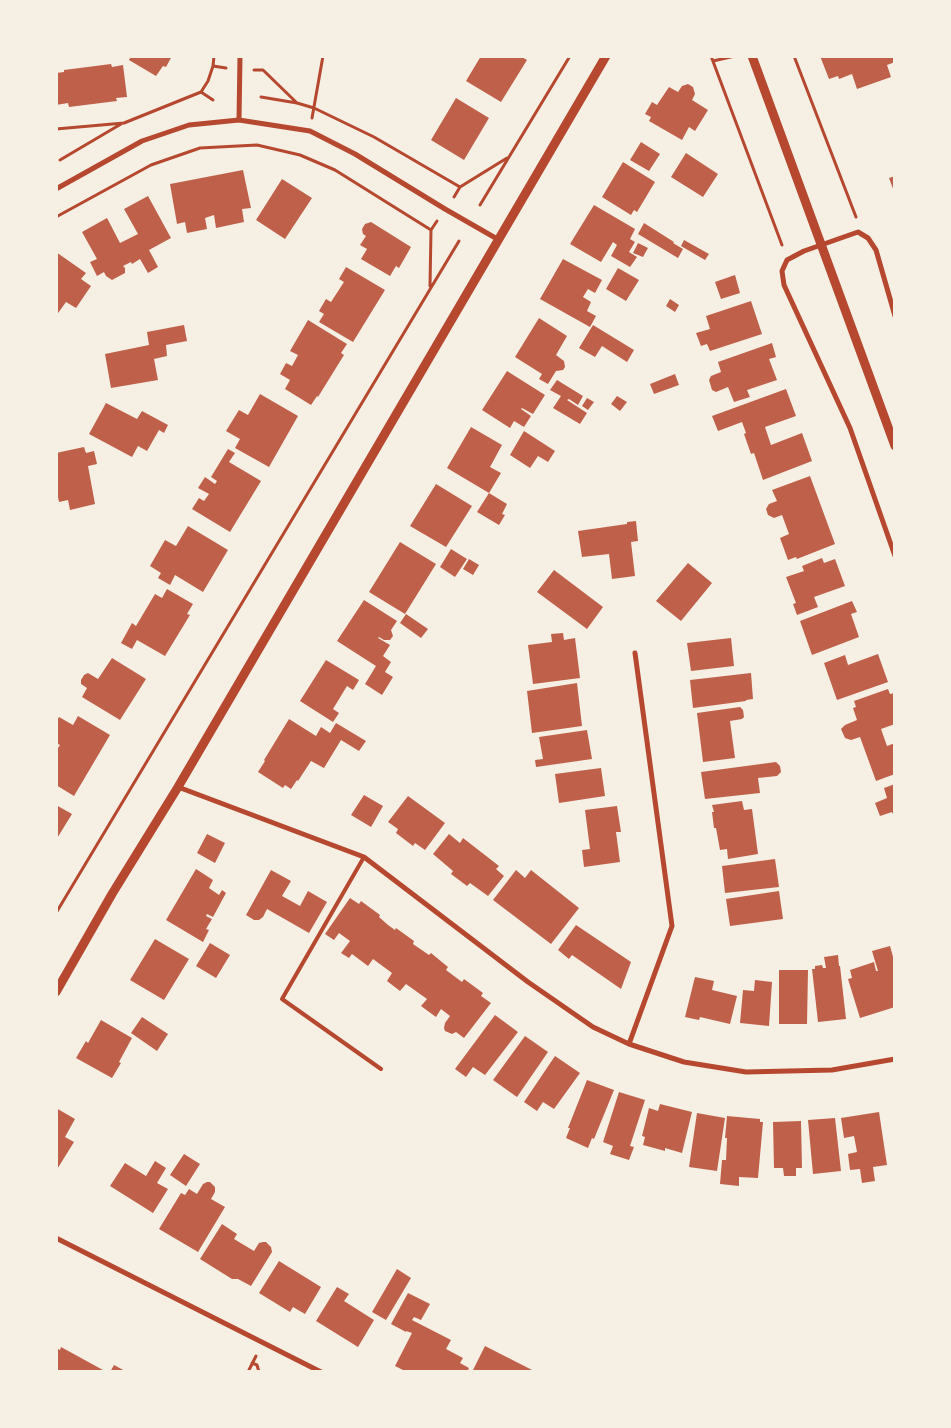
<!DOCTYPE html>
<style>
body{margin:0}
#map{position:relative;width:951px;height:1428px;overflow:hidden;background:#f6efe4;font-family:"Alegreya Sans",sans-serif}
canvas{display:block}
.frame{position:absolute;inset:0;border:58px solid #f6efe4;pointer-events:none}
</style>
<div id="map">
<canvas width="951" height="1428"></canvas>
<div class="frame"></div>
</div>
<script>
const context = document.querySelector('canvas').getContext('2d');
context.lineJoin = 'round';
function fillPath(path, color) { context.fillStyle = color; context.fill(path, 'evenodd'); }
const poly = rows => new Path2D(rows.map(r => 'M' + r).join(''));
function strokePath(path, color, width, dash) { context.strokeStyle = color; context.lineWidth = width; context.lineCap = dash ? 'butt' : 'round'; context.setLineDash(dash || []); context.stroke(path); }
fillPath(poly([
 [131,56,172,56,166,67,163,66,156,76,129,60],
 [481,56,520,56,527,60,501,102,466,81],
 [820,56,895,56,895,62,887,65,891,77,857,89,852,74,839,79,838,76,829,79],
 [111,64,112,67,123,65,127,97,116,98,117,101,69,107,68,103,56,105,56,73,64,72,64,70],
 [688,84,693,87,695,94,692,100,708,110,695,131,689,127,682,140,649,121,651,117,645,114,652,102,657,105,669,87,678,92,682,86],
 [456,98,489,118,464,160,431,140],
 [641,142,660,154,649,171,630,160],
 [686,153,718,174,703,197,671,177],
 [623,162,655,182,637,212,634,210,631,215,602,197],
 [243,170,251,208,242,209,244,222,216,228,214,215,205,218,207,229,187,233,185,222,177,224,170,184],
 [895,176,895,194,889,178],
 [282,179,312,198,285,239,256,220],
 [148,196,171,238,149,250,158,267,148,273,140,259,132,264,131,262,123,266,125,268,125,273,112,280,106,276,104,272,97,276,90,262,97,259,82,232,107,218,120,243,138,234,124,209],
 [594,205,635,229,630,239,635,242,629,252,637,257,630,267,611,256,617,245,613,242,601,262,570,244],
 [371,222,411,247,399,268,396,266,390,276,361,259,367,249,360,245,366,236,363,234,362,229,365,224],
 [644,223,674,242,673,243,683,249,678,258,638,234],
 [684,240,709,254,705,260,681,246],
 [638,243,648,248,643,257,633,253],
 [56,252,86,273,81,279,91,286,76,308,66,302,56,316],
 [563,259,602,280,595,293,588,289,583,297,591,302,587,311,596,316,590,327,540,299],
 [346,267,385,290,353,342,319,322,324,314,319,311,326,299,331,302,344,282,339,279],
 [618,268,639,280,626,301,606,289],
 [735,275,740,293,721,299,715,282],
 [670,299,679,305,675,312,666,306],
 [751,301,762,334,710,351,707,344,701,346,696,333,710,329,706,316],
 [539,318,567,336,556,355,564,361,565,367,563,370,556,371,548,384,539,379,542,374,515,357],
 [308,320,347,344,341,353,344,355,318,397,317,396,311,405,285,389,290,380,280,374,286,363,292,366,298,355,290,351],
 [184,325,187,341,166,345,167,356,154,359,158,380,111,388,105,354,149,345,147,332],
 [593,325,634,350,627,362,602,346,595,357,579,348],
 [772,343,776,357,769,359,777,380,747,390,750,397,734,402,728,387,716,392,712,390,709,380,711,376,721,372,718,362],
 [507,371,545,395,533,414,522,408,521,409,531,416,524,427,514,421,510,428,482,410],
 [675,374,679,385,654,394,650,384],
 [557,380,583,396,578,405,569,399,567,400,587,413,580,424,553,408,561,396,550,390],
 [786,389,796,416,765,427,771,445,802,433,812,461,763,480,754,453,751,454,744,434,746,433,742,422,718,431,712,416],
 [260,394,298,416,269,467,235,448,240,439,226,431,239,410,248,415],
 [617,396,627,402,620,411,611,404],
 [587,398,594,402,588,410,582,406],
 [106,403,137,419,142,411,168,425,164,433,159,430,147,451,138,446,132,457,89,434],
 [471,427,502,445,490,467,501,473,489,493,447,468],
 [524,431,555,451,548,462,538,456,530,468,510,455],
 [84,447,86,453,94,451,97,464,88,466,95,504,70,510,68,500,59,502,56,487,56,453],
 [228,449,235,453,229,462,261,481,230,532,192,509,199,498,204,501,209,494,198,488,205,477,215,484,217,481,211,477],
 [810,476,835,544,797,559,796,557,788,560,780,538,789,534,782,515,774,518,768,515,766,509,769,504,777,501,772,490],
 [436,484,472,506,446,547,410,526],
 [489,493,507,504,502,514,505,515,499,525,477,512],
 [636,521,638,541,631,542,635,576,612,579,609,554,582,557,578,531,627,524,627,522],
 [188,526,228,550,203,592,175,575,170,585,158,578,161,573,150,566,165,540,176,546],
 [400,542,436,564,405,614,369,592],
 [451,549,467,559,455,577,440,567],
 [822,558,824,563,835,559,845,586,814,597,818,607,797,615,793,604,796,603,786,577,804,571,802,566],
 [469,559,479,565,473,575,463,569],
 [688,563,712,583,681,621,656,601],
 [554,570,603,607,587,629,537,592],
 [167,589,193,604,187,614,190,615,165,656,137,640,132,649,121,643,132,623,136,626,155,594,162,598],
 [364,600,397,621,391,630,393,636,390,640,384,640,379,637,378,638,390,645,383,656,391,662,385,672,393,677,382,695,365,684,376,666,337,641],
 [852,601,857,612,851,614,859,637,812,655,800,621],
 [406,614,428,629,421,638,400,623],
 [563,633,564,640,575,638,580,678,533,684,528,645,552,642,551,634],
 [731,638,734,666,691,671,687,643],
 [878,654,888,682,837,700,824,663,845,655,848,665],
 [112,658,146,679,120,720,82,697,87,688,81,684,81,680,84,675,88,673,98,679],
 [326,660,359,680,353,690,347,686,333,709,339,713,333,722,300,701],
 [751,673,753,699,746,700,746,701,693,708,690,680],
 [577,683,582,726,532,733,527,691],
 [888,689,890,694,895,693,895,724,881,729,887,746,895,743,895,774,876,781,860,737,851,740,845,738,841,729,845,725,857,720,853,708,856,707,854,701],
 [740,707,743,710,744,717,742,719,730,721,735,758,703,762,697,713],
 [78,716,110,735,74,796,56,785,56,751,60,745,56,743,56,722,59,717,73,725],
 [289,719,316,736,321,727,330,733,336,723,366,741,359,751,341,740,324,768,311,761,298,781,297,780,291,789,285,785,283,788,258,772,265,761,264,760],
 [587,730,592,759,536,767,535,760,543,759,539,737],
 [776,762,780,766,781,772,777,776,758,778,760,793,705,799,701,772],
 [601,768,605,796,559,803,555,774],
 [895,784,895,819,892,812,880,816,875,803,887,798,884,788],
 [364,795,383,806,371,827,351,815],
 [408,796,445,823,425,850,415,843,413,846,396,833,398,829,388,822],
 [742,801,744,810,752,809,758,854,728,859,727,849,720,850,716,828,714,828,712,812,714,812,712,805],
 [56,805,72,814,56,840],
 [617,806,621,832,616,832,620,862,584,867,582,850,590,849,585,810],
 [207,834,225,843,215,863,197,853],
 [449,834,460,843,463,838,499,866,496,869,504,876,488,896,470,883,467,886,451,874,453,871,433,854],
 [775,859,779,887,725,893,722,866],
 [196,869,213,880,209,888,219,895,222,890,226,893,213,917,207,914,206,916,212,919,206,929,209,930,203,942,166,920],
 [271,870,291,881,282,896,300,906,308,891,327,902,309,933,267,909,263,917,259,920,254,920,246,915],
 [516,870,525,878,531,870,579,908,551,944,493,900],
 [779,891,783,919,730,926,726,899],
 [350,898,359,904,361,901,380,915,379,917,388,925,395,930,396,928,414,941,413,944,429,955,431,953,448,967,446,970,462,982,464,979,483,993,481,996,491,1003,464,1038,456,1032,452,1034,445,1031,444,1028,445,1023,450,1016,441,1009,436,1017,421,1006,427,999,406,984,400,991,387,981,392,973,373,959,368,966,352,954,349,958,341,953,350,941,339,933,334,940,325,934],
 [576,925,631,962,621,989,572,955,569,959,558,950],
 [155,939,189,959,164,1000,130,980],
 [210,943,230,955,216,978,196,966],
 [890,946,895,964,895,986,893,987,895,992,895,1007,860,1018,848,979,852,978,850,970,874,962,876,971,878,971,872,951],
 [838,955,839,966,840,966,846,1019,818,1022,812,969,815,969,815,966,822,965,823,968,826,968,824,957],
 [779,970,808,970,807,1024,779,1024],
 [695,977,714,981,712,990,737,996,730,1024,700,1017,699,1020,685,1017],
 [755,980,772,982,769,1026,740,1023,743,990,754,991],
 [495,1015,518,1032,485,1075,473,1067,466,1077,455,1069],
 [142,1017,168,1034,157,1051,131,1033],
 [101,1020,132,1038,119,1062,121,1063,112,1078,76,1058,86,1041,88,1043],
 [525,1036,548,1052,517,1097,493,1080],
 [555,1056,580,1073,554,1109,543,1102,537,1111,524,1102],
 [587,1080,614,1090,594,1139,592,1138,588,1148,566,1138,570,1128,568,1128],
 [619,1092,645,1100,630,1146,634,1147,629,1160,610,1154,613,1146,603,1142],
 [660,1104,692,1112,682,1153,665,1148,665,1151,643,1145,645,1137,642,1136,649,1108,658,1111],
 [56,1108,75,1119,65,1137,74,1142,56,1171],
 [879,1112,887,1165,873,1167,875,1181,862,1183,860,1169,850,1170,848,1154,857,1152,854,1136,844,1138,841,1118],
 [697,1113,725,1118,717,1171,689,1167],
 [727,1116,760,1119,760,1122,763,1122,758,1178,739,1177,739,1186,720,1184,722,1160,726,1160,727,1138,725,1138],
 [835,1118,841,1171,813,1174,808,1120],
 [801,1121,802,1168,796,1168,796,1176,784,1176,783,1168,774,1168,773,1122],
 [184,1154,200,1164,186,1186,170,1175],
 [155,1161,166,1168,157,1183,168,1189,153,1213,110,1186,125,1163,146,1176],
 [207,1182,210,1182,215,1187,215,1192,211,1199,225,1207,198,1252,159,1229,181,1193,185,1195,189,1189,197,1194,203,1184],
 [222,1224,237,1234,234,1239,254,1251,259,1243,263,1242,266,1242,271,1247,272,1252,251,1286,238,1279,232,1279,200,1259],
 [279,1261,321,1287,305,1314,293,1307,290,1312,259,1293],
 [397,1269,411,1278,386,1320,372,1312],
 [337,1287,349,1294,344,1301,374,1320,358,1347,316,1321],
 [408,1293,430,1304,421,1320,414,1317,412,1320,451,1340,446,1349,463,1358,460,1363,469,1368,467,1372,407,1372,395,1366,412,1333,406,1331,406,1332,391,1324],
 [485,1346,536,1372,472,1372],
 [61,1347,103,1370,103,1372,56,1372,56,1348,60,1350],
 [114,1365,127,1372,110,1372]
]), '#bf614a');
strokePath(poly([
 [711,56,782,245],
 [794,56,856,217],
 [713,61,735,56],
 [213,66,226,68],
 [254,70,263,70,297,103],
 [201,92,213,100],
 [261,97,297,103,314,108,374,137,460,187],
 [312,118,323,56],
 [56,129,124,123,201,92,208,81,213,66,214,56],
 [60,160,121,124],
 [454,197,460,187,507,158],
 [480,205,570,56],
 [56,217,151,165,200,148,257,145,300,155,335,170,431,230],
 [430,286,431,230,437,221],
 [56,913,459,241],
 [252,1363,257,1365,259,1372],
 [248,1372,256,1356]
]), '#b5482f', 3);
strokePath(poly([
 [364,857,282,999,381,1069]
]), '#b5482f', 4);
strokePath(poly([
 [239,120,240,56],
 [56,189,142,141,189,125,239,120,310,131,355,154,445,209,499,240],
 [895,316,876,250,868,238,858,232,804,251,787,260,782,271,784,285,850,428,895,556],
 [178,787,364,857,528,982,593,1027,629,1044,684,1062,746,1072,832,1070,895,1059],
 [629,1044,672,926,635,653],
 [56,1238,321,1372]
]), '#b5482f', 5);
strokePath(poly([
 [752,56,895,446],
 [56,992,112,894,178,787,606,56]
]), '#b5482f', 9);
</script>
